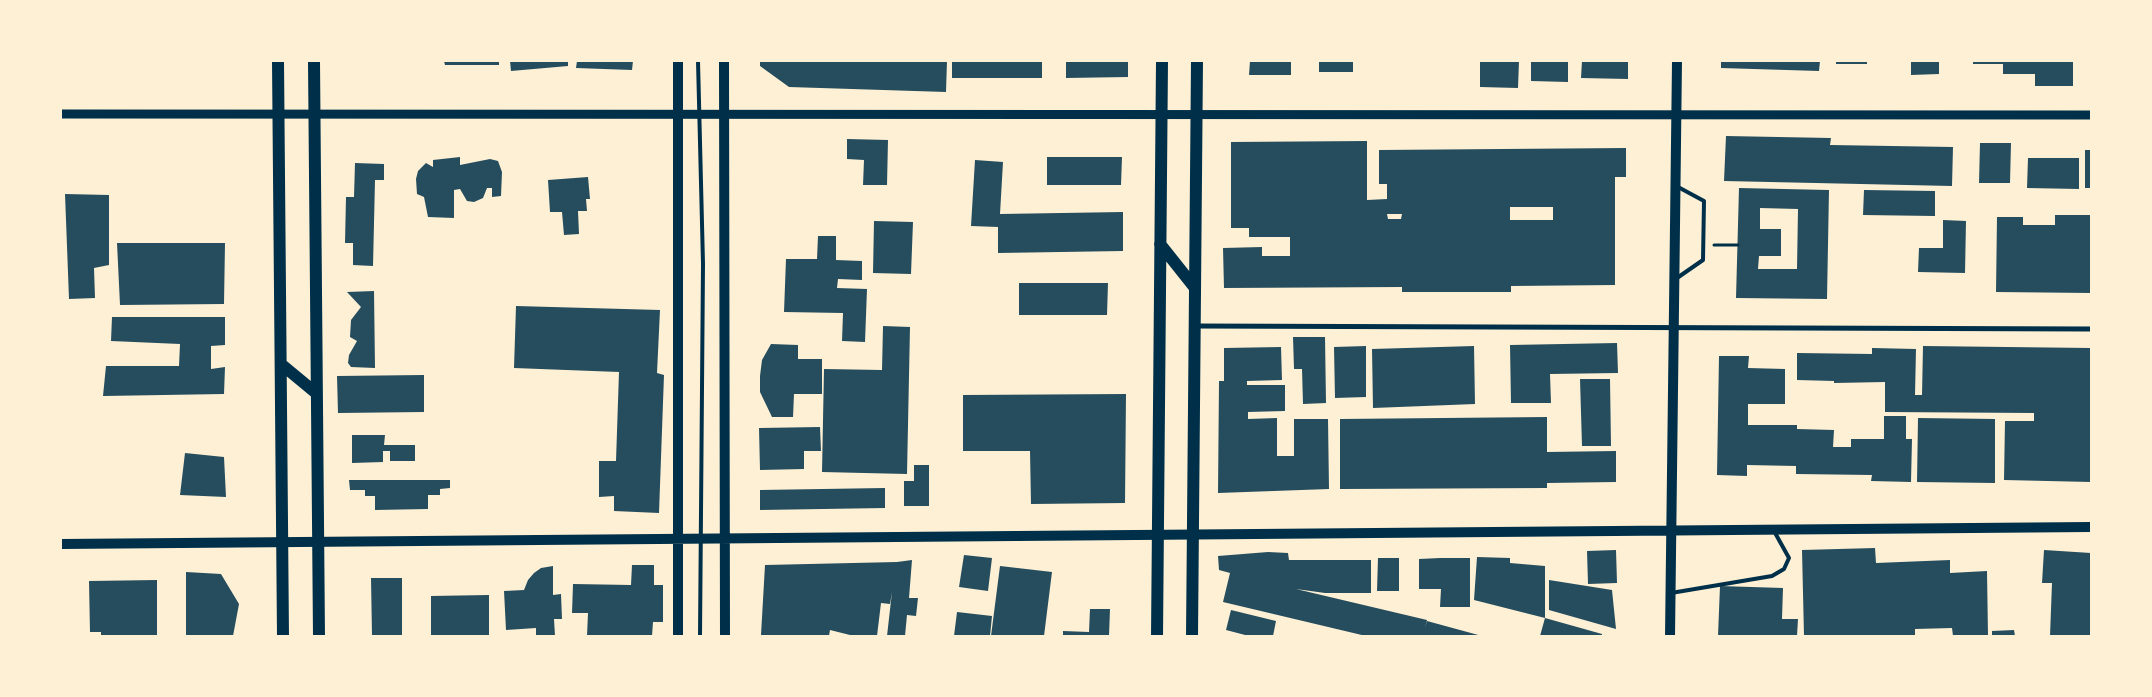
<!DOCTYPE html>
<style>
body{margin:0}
#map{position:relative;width:2152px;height:697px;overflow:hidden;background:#fdf0d5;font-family:Quicksand,sans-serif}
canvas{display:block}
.frame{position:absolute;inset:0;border:62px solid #fdf0d5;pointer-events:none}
</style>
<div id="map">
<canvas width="2152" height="697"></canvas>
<div class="frame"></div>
</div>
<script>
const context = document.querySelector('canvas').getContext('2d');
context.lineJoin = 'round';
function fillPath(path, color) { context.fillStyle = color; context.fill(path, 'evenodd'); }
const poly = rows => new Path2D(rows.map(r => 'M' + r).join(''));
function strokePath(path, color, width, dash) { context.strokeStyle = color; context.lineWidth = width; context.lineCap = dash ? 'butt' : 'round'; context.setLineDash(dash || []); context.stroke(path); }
fillPath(poly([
 [444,61,499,61,499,65,445,65],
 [510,61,568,61,568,66,511,71],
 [577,61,633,61,632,70,576,68],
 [760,61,947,61,946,92,789,87,760,66],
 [952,61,1042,61,1042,78,952,78],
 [1066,61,1128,61,1128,77,1066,78],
 [1250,61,1291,61,1291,75,1249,75],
 [1319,61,1353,61,1353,72,1319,72],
 [1480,61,1519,61,1518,88,1480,87],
 [1531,61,1568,61,1568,82,1531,81],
 [1582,61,1628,61,1628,79,1581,78],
 [1721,61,1820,61,1819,71,1721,68],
 [1836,61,1867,61,1867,64,1836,64],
 [1911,61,1939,61,1939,74,1911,75],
 [1973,61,2073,61,2073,86,2035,86,2035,74,2003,74,2003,64,1973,64],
 [1726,136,1831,138,1830,145,1953,147,1952,186,1724,181],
 [847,139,888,140,887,185,863,185,864,160,847,159],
 [1367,141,1367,200,1387,199,1387,184,1379,184,1379,150,1626,148,1626,177,1615,177,1615,285,1511,286,1511,292,1402,292,1402,287,1224,288,1223,248,1262,247,1262,256,1290,256,1290,237,1249,237,1249,228,1231,228,1231,142],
 [1510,207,1553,207,1553,220,1510,220],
 [1387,214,1402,214,1401,219,1388,219],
 [1980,143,2011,143,2010,183,1979,183],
 [2085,150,2091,150,2091,188,2085,188],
 [460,157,460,165,490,159,498,161,502,172,501,196,492,197,492,188,487,188,483,198,474,202,467,201,460,189,454,190,454,218,428,217,424,197,417,194,416,179,418,171,426,163,433,167,433,160],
 [1047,157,1122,157,1121,185,1047,185],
 [2028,158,2079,158,2079,189,2027,188],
 [975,160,1003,162,1000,214,1123,212,1123,251,998,253,998,227,971,226],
 [355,163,384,164,384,180,375,180,373,266,353,265,353,243,345,243,346,197,354,197],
 [588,177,590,199,586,199,587,211,578,211,579,234,564,235,562,212,550,212,548,180],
 [1739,188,1829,190,1827,299,1736,298],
 [1760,208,1798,209,1797,269,1758,269,1759,256,1781,256,1781,229,1760,229],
 [1864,190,1935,191,1935,216,1863,215],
 [65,194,109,195,109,265,94,268,95,298,69,299],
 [2055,215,2091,215,2091,293,1996,292,1997,217,2023,217,2023,225,2055,225],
 [1943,220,1966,221,1965,273,1918,272,1919,248,1943,248],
 [874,221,913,222,911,274,873,273],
 [818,236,836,236,836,260,862,261,862,280,838,279,837,288,867,289,865,342,842,341,843,313,784,312,786,259,817,259],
 [117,243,225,243,224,304,120,305],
 [1019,283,1108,283,1107,315,1019,315],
 [374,291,375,368,351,367,348,363,349,355,357,341,350,337,351,320,361,307,347,292],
 [516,306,660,310,657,373,664,375,659,513,614,511,614,496,599,497,599,461,616,461,619,372,514,368],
 [112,317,225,317,225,345,211,346,211,369,225,367,224,394,103,396,106,366,179,366,180,344,111,341],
 [883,326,910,327,907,474,822,472,824,369,882,370],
 [1293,337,1325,337,1326,403,1303,404,1302,369,1294,369],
 [1617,343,1618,373,1550,374,1551,403,1511,403,1510,345],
 [771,344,798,345,798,359,822,359,822,394,794,394,793,417,772,417,760,392,760,376,762,360],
 [1366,346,1366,397,1335,398,1334,347],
 [1474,346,1475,404,1373,408,1372,349],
 [1923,346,2091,348,2091,482,2004,480,2005,421,2034,421,2034,413,1885,412,1885,382,1834,383,1834,381,1797,380,1797,353,1872,354,1872,348,1916,349,1915,395,1922,395],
 [1281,347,1282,380,1247,381,1247,385,1285,385,1285,411,1248,412,1248,419,1277,418,1277,456,1294,456,1294,419,1328,419,1329,489,1218,493,1219,381,1224,381,1224,348],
 [1719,356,1749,356,1748,368,1785,369,1785,404,1748,404,1748,425,1797,425,1797,429,1834,430,1833,447,1851,447,1851,439,1884,439,1884,416,1906,416,1906,439,1912,439,1911,482,1871,481,1872,475,1796,474,1796,466,1747,465,1747,476,1717,475],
 [424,375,424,412,338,413,337,376],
 [1580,379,1610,379,1611,446,1582,446],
 [1126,394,1125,503,1031,504,1030,451,963,451,963,395],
 [1547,417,1547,452,1616,451,1616,482,1547,483,1547,488,1340,489,1340,419],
 [1918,418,1995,419,1995,483,1917,482],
 [820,427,821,451,804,451,804,469,760,470,759,428],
 [352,435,385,435,384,445,415,445,415,461,390,461,390,451,383,451,383,462,352,463],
 [185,453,224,457,226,497,180,495],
 [914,465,929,465,929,506,904,506,904,481,914,481],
 [349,480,450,480,450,488,440,489,440,495,428,495,428,509,375,510,375,496,365,496,365,490,350,490],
 [885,488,885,508,760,510,760,490],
 [1875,548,1876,563,1950,560,1950,573,1987,571,1988,636,1953,636,1952,628,1915,629,1915,636,1804,636,1802,550],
 [1616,550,1617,583,1588,584,1587,551],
 [2044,550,2091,553,2091,636,2050,636,2052,583,2042,583],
 [1268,552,1288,553,1289,560,1371,560,1371,593,1325,593,1296,589,1427,620,1425,628,1427,621,1482,636,1366,636,1223,602,1230,573,1219,570,1218,556],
 [964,555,992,558,988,591,959,587],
 [1477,557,1510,558,1510,563,1545,566,1545,618,1474,600],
 [1378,558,1399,558,1399,591,1377,591],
 [1440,558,1470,558,1470,607,1440,607,1441,589,1419,589,1419,559],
 [912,560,909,598,918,598,916,616,907,615,905,636,887,636,892,592,890,604,881,603,877,636,854,636,830,630,829,636,761,635,765,565,897,562],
 [632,565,654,565,654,585,663,585,663,622,653,622,652,636,587,636,588,613,572,613,573,584,631,585],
 [553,566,553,595,561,594,562,619,554,619,555,636,536,636,536,628,506,630,504,591,524,590,528,580,534,573,541,568],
 [1000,566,1052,572,1044,636,991,636],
 [186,572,221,574,239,604,233,636,186,636],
 [371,578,402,578,402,636,372,636],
 [157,580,157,636,101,636,101,632,90,632,89,581],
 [1549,580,1612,590,1616,629,1549,610],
 [1720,586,1783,588,1782,619,1798,619,1797,636,1718,636],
 [489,595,489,636,431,636,431,596],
 [1090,609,1110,609,1109,636,1063,636,1063,631,1089,632],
 [1231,610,1276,621,1273,636,1249,636,1226,630],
 [957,612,992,616,990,636,954,636],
 [1545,618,1602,634,1602,636,1540,636],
 [2014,630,2015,636,1992,636,1992,631]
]), '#264d5e');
strokePath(poly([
 [1714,245,1738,245]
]), '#003049', 3);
strokePath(poly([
 [698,61,703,264,700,636],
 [1677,278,1703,260,1704,201,1678,187],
 [1671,593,1772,576,1784,569,1789,558,1774,531]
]), '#003049', 4);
strokePath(poly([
 [1195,326,2091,329]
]), '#003049', 5);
strokePath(poly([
 [61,114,2091,115]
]), '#003049', 9);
strokePath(poly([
 [678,61,678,636],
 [724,61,725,636],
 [61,544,2091,527],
 [1670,636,1677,61]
]), '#003049', 10);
strokePath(poly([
 [278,61,283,636],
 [314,61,319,636],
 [1160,244,1195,288],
 [281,364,316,393],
 [1157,636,1162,61],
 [1192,636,1197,61]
]), '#003049', 12);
</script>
